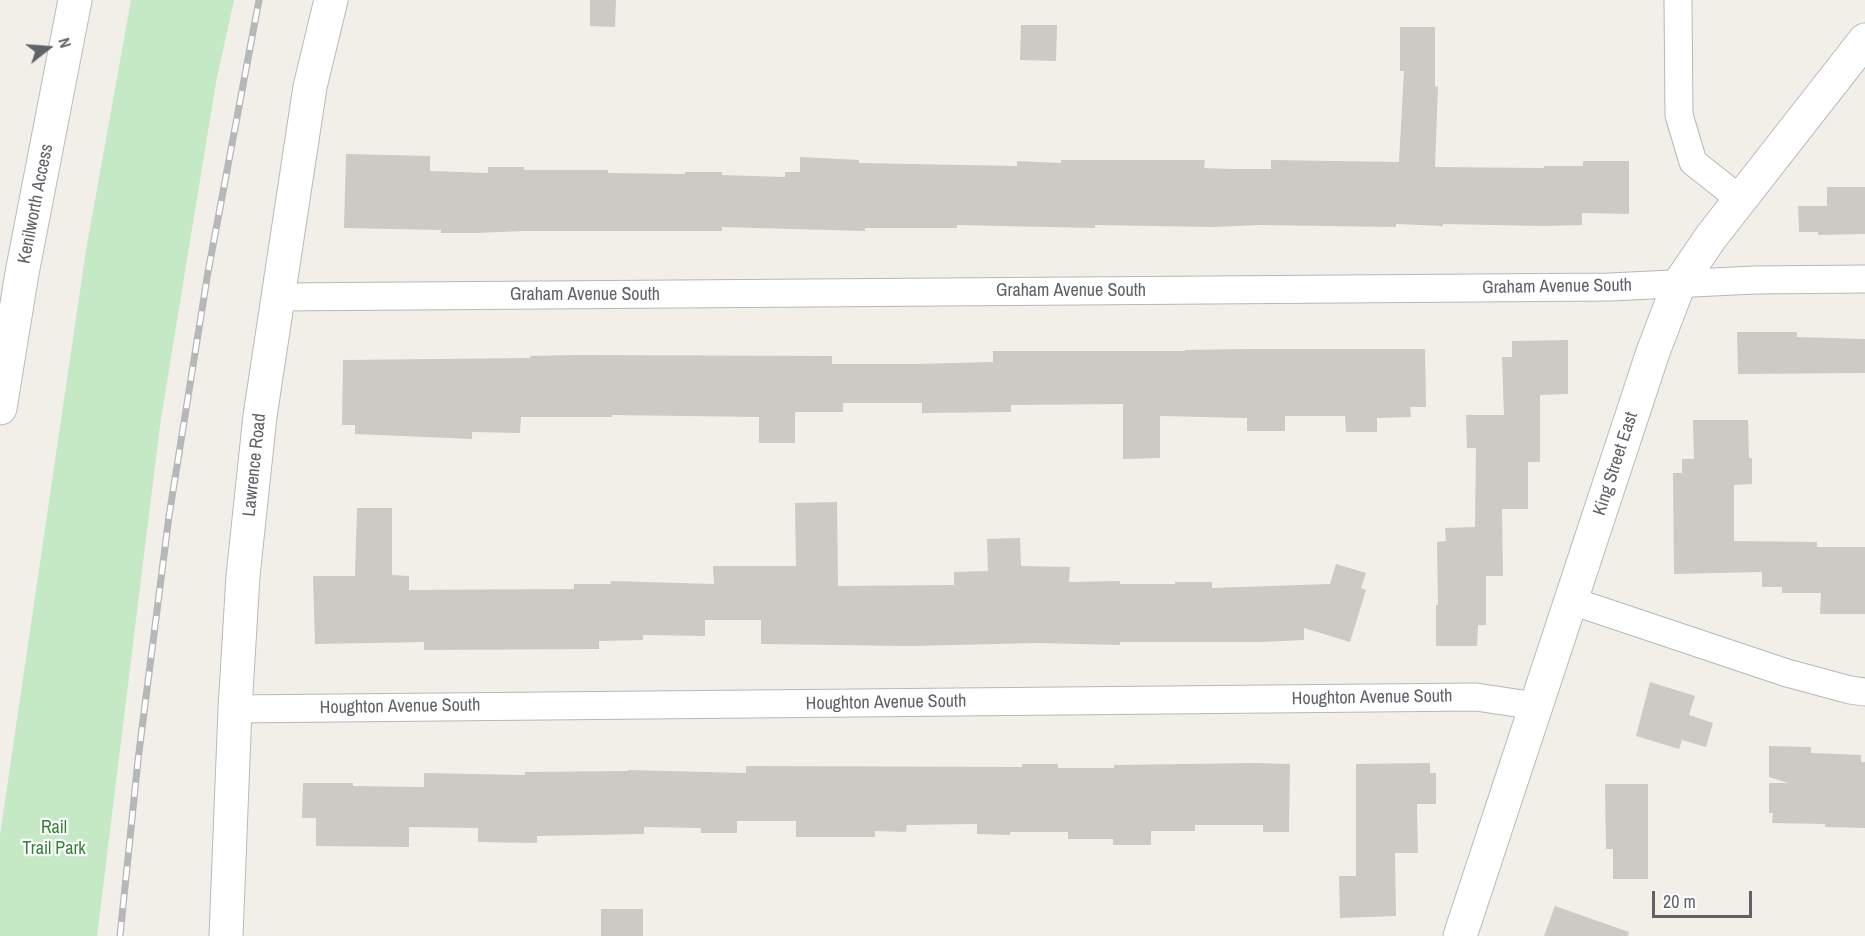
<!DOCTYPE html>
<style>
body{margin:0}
#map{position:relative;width:1865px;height:936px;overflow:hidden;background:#f1efe8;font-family:"Archivo Narrow",sans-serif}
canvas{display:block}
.north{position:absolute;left:18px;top:18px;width:60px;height:60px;-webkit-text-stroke:4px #fff;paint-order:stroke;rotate:73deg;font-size:16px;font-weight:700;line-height:24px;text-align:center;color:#5f6368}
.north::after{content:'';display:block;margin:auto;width:21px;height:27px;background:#5f6368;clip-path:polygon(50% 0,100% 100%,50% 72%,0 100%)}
.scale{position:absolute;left:1652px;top:891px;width:100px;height:27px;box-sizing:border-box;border:3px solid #5f6368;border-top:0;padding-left:8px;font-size:18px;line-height:21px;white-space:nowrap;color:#5f6368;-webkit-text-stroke:4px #fff;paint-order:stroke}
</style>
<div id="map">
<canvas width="1865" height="936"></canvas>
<div class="north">N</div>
<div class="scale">20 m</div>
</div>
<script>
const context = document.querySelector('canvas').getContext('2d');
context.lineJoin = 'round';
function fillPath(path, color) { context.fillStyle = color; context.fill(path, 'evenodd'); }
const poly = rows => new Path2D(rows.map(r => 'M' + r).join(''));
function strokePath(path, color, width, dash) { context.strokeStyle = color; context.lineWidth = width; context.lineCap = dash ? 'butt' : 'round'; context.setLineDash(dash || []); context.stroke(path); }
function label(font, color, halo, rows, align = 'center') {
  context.font = font + ' "Archivo Narrow",sans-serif'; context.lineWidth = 4.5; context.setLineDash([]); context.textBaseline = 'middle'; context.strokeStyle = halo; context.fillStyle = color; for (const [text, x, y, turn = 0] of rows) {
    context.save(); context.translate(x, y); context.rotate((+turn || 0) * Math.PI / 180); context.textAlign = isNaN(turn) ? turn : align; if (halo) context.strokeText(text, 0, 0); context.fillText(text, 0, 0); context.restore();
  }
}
fillPath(poly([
 [131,0,234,0,216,82,160,425,97,936,0,936,0,835,86,250]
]), '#c5e8c5');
fillPath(poly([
 [590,0,616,0,615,27,590,26],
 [1021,25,1057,25,1056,61,1020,60],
 [1400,27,1435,27,1435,86,1438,87,1435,167,1544,168,1544,166,1583,166,1583,161,1629,161,1629,214,1582,213,1582,225,1544,226,1443,224,1443,226,1396,224,1396,227,1260,225,1213,227,1095,225,1095,228,957,225,957,228,865,228,865,231,722,227,722,231,524,231,476,233,441,233,441,230,344,228,346,154,430,156,430,171,488,173,488,167,524,167,524,170,608,170,608,173,685,174,685,172,722,172,722,175,785,177,785,172,800,172,800,157,859,160,859,163,1017,166,1017,161,1061,163,1061,160,1205,160,1204,168,1233,169,1271,169,1271,160,1399,162,1404,71,1400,71],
 [1827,187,1865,187,1865,234,1818,235,1818,232,1799,232,1798,206,1827,206],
 [1737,332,1797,332,1797,337,1865,339,1865,373,1738,374],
 [1568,340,1568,394,1540,395,1540,462,1528,462,1528,509,1502,509,1503,576,1486,576,1486,625,1478,625,1477,646,1436,646,1436,605,1438,605,1437,542,1446,541,1445,528,1475,527,1476,448,1467,448,1466,415,1504,415,1502,357,1512,357,1512,341],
 [1248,349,1425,349,1426,407,1410,407,1411,417,1377,418,1377,432,1346,432,1345,416,1285,416,1285,431,1247,431,1247,418,1160,416,1160,458,1123,459,1123,404,1011,405,1011,412,922,413,922,403,843,403,843,412,795,412,795,443,759,443,759,417,612,415,612,417,521,417,520,433,472,432,472,439,355,434,355,425,342,425,343,360,530,358,530,356,577,355,832,356,832,364,915,364,993,362,993,351,1185,351,1185,350],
 [1693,420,1748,420,1749,458,1752,458,1752,484,1734,485,1734,541,1817,542,1817,547,1865,547,1865,614,1820,614,1821,593,1782,593,1782,587,1762,587,1762,572,1674,574,1673,473,1682,473,1682,459,1694,459],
 [837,502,838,586,954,585,954,572,988,571,987,539,1020,538,1021,566,1070,567,1069,582,1120,581,1120,584,1175,584,1175,582,1212,582,1212,588,1330,584,1336,564,1366,573,1361,588,1366,590,1350,642,1304,628,1304,640,1260,642,1120,642,1120,645,1039,643,910,646,761,644,761,620,705,620,705,636,643,635,643,640,599,641,599,649,424,650,424,642,315,644,313,576,355,576,357,508,392,508,392,575,409,576,409,590,574,589,574,584,611,584,610,581,714,584,713,566,796,566,795,503],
 [1650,682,1695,696,1689,715,1713,723,1706,747,1682,740,1679,749,1636,736],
 [1769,746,1811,747,1811,753,1861,755,1861,762,1865,762,1865,828,1825,827,1825,824,1772,823,1773,813,1769,813,1769,783,1788,783,1769,777],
 [1255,763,1290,764,1289,832,1263,832,1263,825,1195,825,1195,831,1151,831,1151,845,1113,845,1113,839,1068,839,1068,832,1010,832,1010,835,977,834,977,824,907,825,906,832,875,831,875,837,796,837,796,821,737,821,737,833,701,833,701,828,644,827,644,834,537,836,537,843,478,842,478,828,409,827,409,847,316,846,316,818,302,818,303,783,353,783,353,786,424,787,424,773,525,775,525,772,628,771,628,770,746,773,746,766,1022,767,1022,764,1058,764,1058,768,1114,768,1114,765],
 [1430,763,1430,773,1436,773,1436,804,1417,804,1418,853,1395,853,1396,916,1340,918,1339,876,1356,876,1356,764],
 [1605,784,1648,784,1648,879,1613,879,1613,849,1606,849],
 [1555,906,1629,932,1628,936,1544,936],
 [601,909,643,909,643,936,601,936]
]), '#cccac5');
const street = poly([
 [1678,0,1679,115,1693,162,1741,200],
 [277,297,1610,287,1755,280,1865,279],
 [1572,601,1787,673,1850,690,1865,692],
 [235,709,1476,697,1536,706]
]);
const secondary = poly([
 [0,408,22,273,75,0],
 [226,936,235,709,243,576,260,416,310,87,331,0],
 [1460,936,1653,352,1679,284,1711,237,1865,40]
]);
strokePath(street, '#b5b8bc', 29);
strokePath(secondary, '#b6babf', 35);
strokePath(street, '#fff', 27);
strokePath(secondary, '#fff', 33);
const rail = poly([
 [120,936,138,760,169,516,208,272,259,0]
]);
strokePath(rail, '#b6b7b8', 7);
strokePath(rail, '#fff', 4.5, [14]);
label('18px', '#5f6368', '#fff', [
 ["Kenilworth Access",36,204,-79],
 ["Graham Avenue South",1557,287,-1],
 ["Graham Avenue South",1071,291],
 ["Graham Avenue South",585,295],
 ["King Street East",1616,464,-72],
 ["Lawrence Road",255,465,-84],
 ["Houghton Avenue South",1372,698,-1],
 ["Houghton Avenue South",886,703,-1],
 ["Houghton Avenue South",400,707,-1]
]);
label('18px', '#348238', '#fff', [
 ["Rail",54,828],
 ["Trail Park",54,849]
]);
</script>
